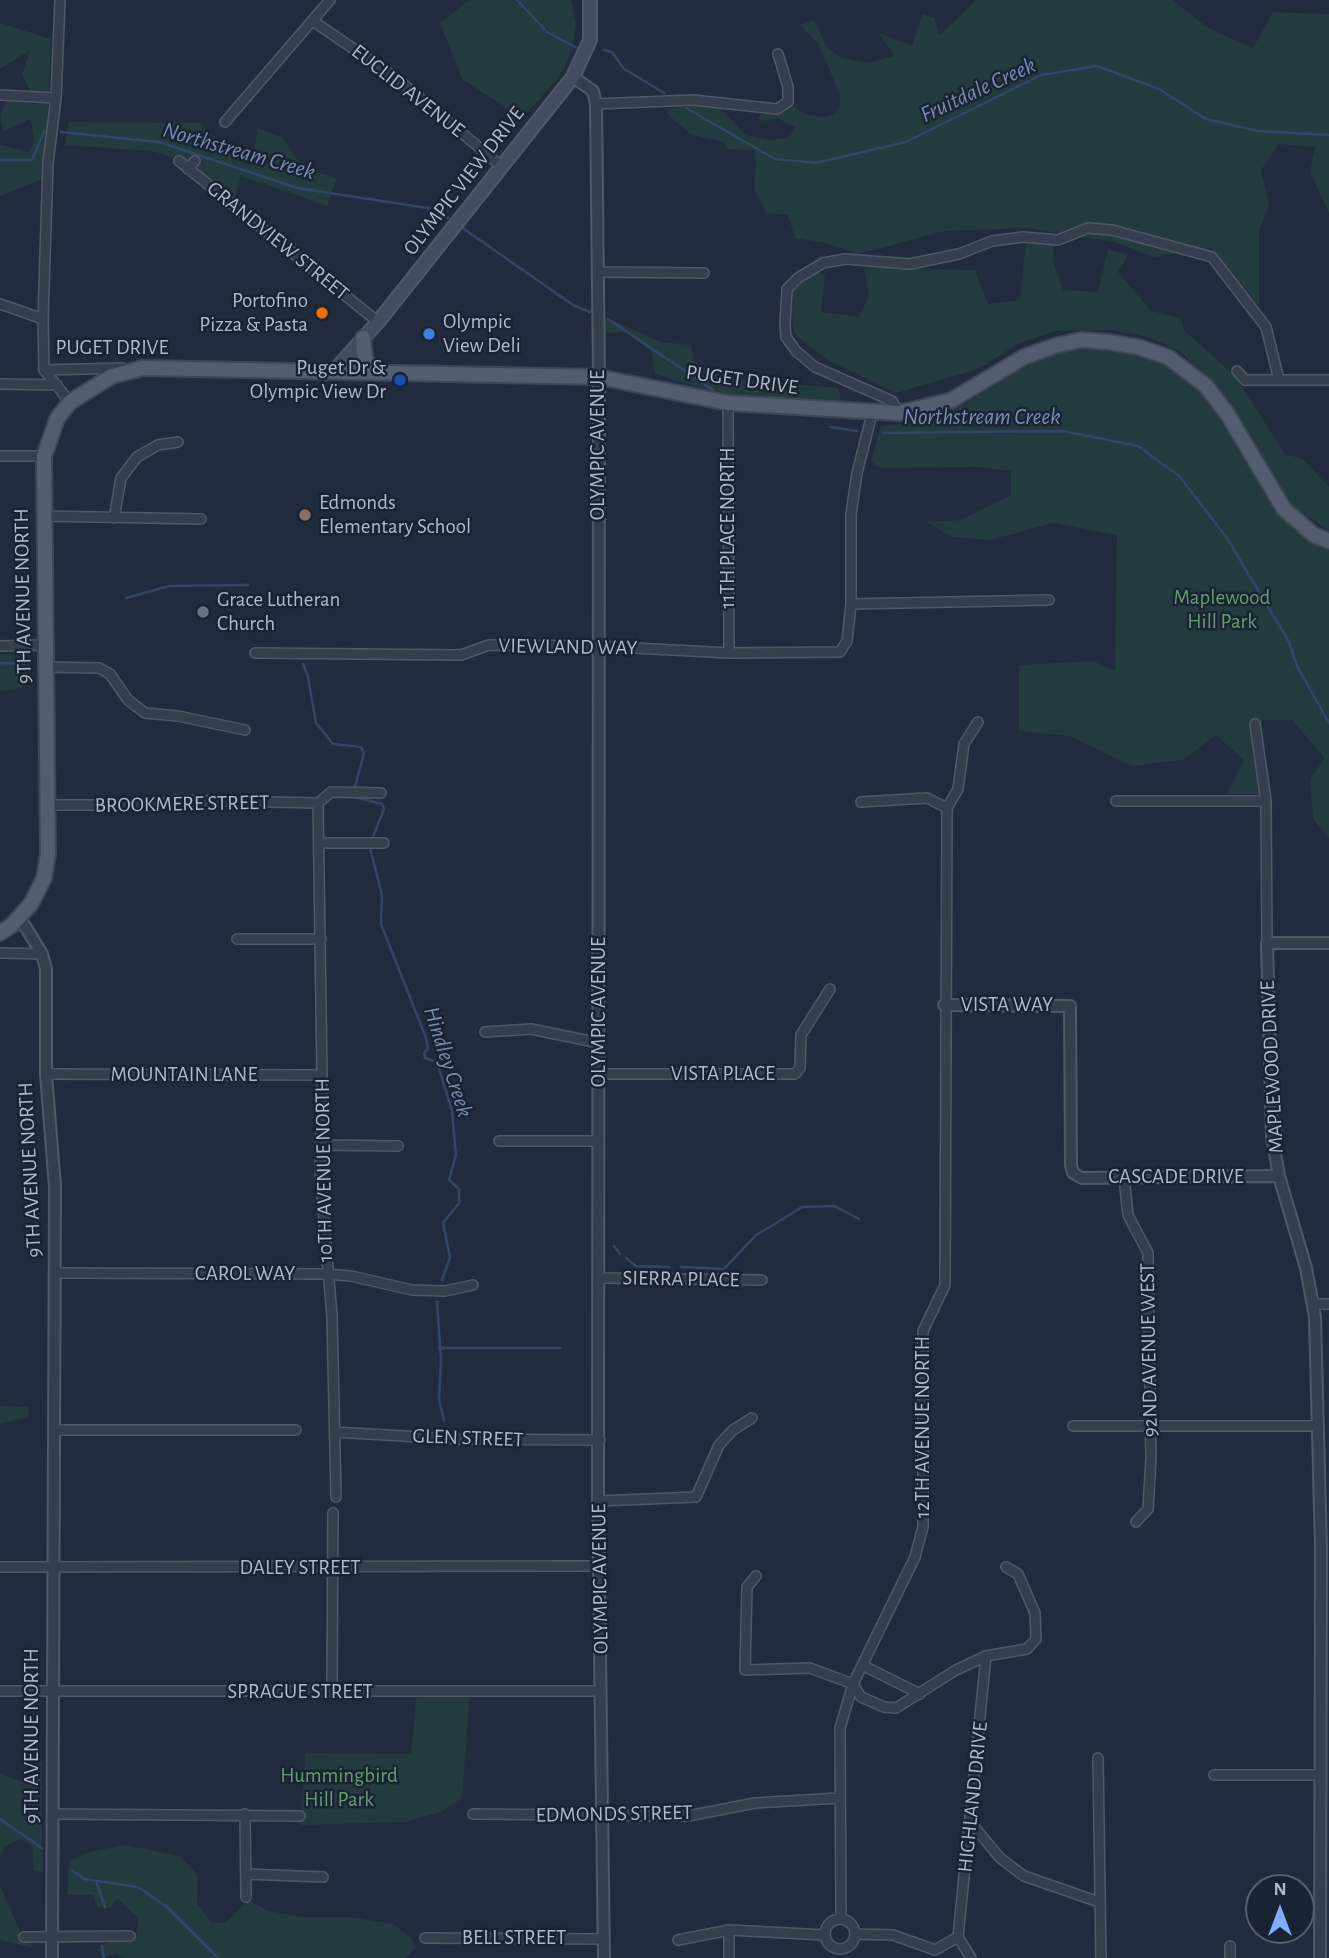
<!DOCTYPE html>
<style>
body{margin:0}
#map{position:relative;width:1329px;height:1958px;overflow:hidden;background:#202c3d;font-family:"Alegreya Sans",sans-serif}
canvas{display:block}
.north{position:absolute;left:1245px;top:1874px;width:70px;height:70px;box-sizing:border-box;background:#1a2332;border:2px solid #565f6e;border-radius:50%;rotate:0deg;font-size:19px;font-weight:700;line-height:28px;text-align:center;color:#b0b9c9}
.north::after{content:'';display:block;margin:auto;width:24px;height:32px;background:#7facff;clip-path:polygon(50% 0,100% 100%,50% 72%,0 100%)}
</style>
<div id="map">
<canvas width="1329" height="1958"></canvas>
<div class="north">N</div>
</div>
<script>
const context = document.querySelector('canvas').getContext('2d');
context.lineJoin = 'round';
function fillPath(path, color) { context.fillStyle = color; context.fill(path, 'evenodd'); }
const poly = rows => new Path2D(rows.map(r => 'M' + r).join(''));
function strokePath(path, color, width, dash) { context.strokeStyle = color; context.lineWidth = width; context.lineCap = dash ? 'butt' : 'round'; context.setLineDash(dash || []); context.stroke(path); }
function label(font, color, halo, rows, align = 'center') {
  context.font = font + ' "Alegreya Sans",sans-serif'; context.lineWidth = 5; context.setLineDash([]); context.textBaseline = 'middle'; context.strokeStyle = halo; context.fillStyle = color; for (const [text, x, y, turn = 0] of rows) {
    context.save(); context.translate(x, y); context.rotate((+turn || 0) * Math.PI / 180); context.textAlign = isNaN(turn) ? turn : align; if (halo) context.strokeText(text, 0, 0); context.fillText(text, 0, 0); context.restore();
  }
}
fillPath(poly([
 [469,0,571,0,576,25,571,54,559,77,522,118,462,79,440,23],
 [976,0,1173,0,1208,28,1253,48,1273,12,1329,14,1329,213,1310,172,1315,147,1279,144,1261,170,1269,204,1259,232,1259,306,1211,248,1154,257,1115,242,1027,228,944,231,859,254,826,243,795,238,788,215,766,213,754,188,756,161,754,150,726,149,724,142,692,135,666,113,673,108,695,105,720,109,746,135,770,140,789,138,795,127,779,119,758,121,760,115,792,106,808,115,824,117,834,115,840,106,840,96,819,44,800,25,814,20,827,47,841,58,867,63,894,56,879,33,912,46,922,14,934,18,940,35],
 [0,23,51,39,45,178,0,196,0,145,29,152,34,141,31,119,3,131,0,116,6,101,38,104,22,75,30,50,0,69],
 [69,122,200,123,230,155,254,151,258,128,283,138,302,167,337,178,327,206,241,176,235,197,185,161,152,151,65,145],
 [1053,241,1054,264,1063,290,1098,292,1108,249,1128,255,1118,272,1151,311,1181,318,1184,330,1235,376,1285,454,1303,459,1329,487,1329,531,1290,504,1228,401,1205,374,1180,352,1152,338,1113,330,1055,331,1018,344,978,369,896,393,828,360,794,334,790,290,819,271,825,277,821,312,859,317,869,296,864,267,975,270,988,304,1020,300,1026,242],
 [601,315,661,342,691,345,694,361,722,378,838,388,842,403,782,403,719,393,655,374,652,352,625,332,599,333],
 [1117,349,1165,363,1198,388,1310,540,1329,548,1329,838,1313,819,1310,779,1325,758,1292,720,1262,720,1267,794,1227,794,1244,760,1216,735,1183,760,1132,766,1070,736,1019,731,1019,665,1093,661,1115,671,1117,535,1053,523,990,540,952,537,926,522,960,520,1011,495,1011,471,979,467,879,468,871,461,881,426,913,423,964,405,1013,372,1061,350],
 [22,654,28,676,22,688,0,691,0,654],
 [0,1406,29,1407,28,1417,0,1424],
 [417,1691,470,1691,462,1798,441,1812,405,1822,300,1825,306,1753,411,1754],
 [38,1756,42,1759,42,1872,34,1871,32,1846,21,1839,5,1846,0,1856,0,1773,18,1781,37,1780],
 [125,1845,180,1856,198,1875,197,1903,211,1922,225,1923,249,1900,268,1911,303,1917,349,1917,393,1924,411,1938,416,1947,406,1958,125,1958,116,1954,103,1958,97,1949,106,1943,137,1936,138,1918,117,1898,111,1908,97,1907,93,1895,67,1895,69,1861,89,1852],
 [0,1885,18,1927,34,1948,0,1940]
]), '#233a3e');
strokePath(poly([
 [517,0,547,32,577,48],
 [604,50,612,52,623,68,664,93],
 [686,108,775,159,816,163,906,142,1041,75,1097,66,1159,89,1206,119,1258,131,1329,135],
 [61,132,159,142,297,188,434,209,448,218],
 [0,160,32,160,44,132],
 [461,227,573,305,590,312],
 [608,319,713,390],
 [830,427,857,431],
 [884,433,1063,431,1138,446,1179,476,1227,538,1289,642,1297,666,1329,723],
 [126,598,169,586,248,585],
 [0,663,24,664],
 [303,664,308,677,316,723,333,744,361,747,364,753,355,787],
 [359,798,382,804,384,809,372,839],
 [370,848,382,895,381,924,426,1038,428,1048,424,1053,425,1058,437,1062,452,1111,456,1155,449,1180,459,1189,459,1203,443,1223,450,1257,442,1280],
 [614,1246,620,1254],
 [626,1258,636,1266,669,1267],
 [681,1267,724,1269,755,1236,802,1207,834,1206,859,1219],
 [437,1301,441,1360,439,1400,444,1420],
 [439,1348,561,1348],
 [0,1819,42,1848],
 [72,1870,84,1879,138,1887,166,1906,218,1958],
 [96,1881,105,1907],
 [102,1946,104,1958]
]), '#334666', 2.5);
const minor = poly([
 [60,0,56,98,48,163,43,319,44,370,70,402],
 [313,21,396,78,500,165],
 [0,95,56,98],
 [596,104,693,100,777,109,788,102,788,87,778,54],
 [225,122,330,0],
 [179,161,378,322],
 [188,169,195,161],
 [598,272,704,273],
 [0,304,43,319],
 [44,370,123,368],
 [1237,371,1245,380,1329,380],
 [0,384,57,385],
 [728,403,729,653],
 [899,413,892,401,815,367,796,351,786,337,785,325,787,289,798,278,823,263,845,259,910,264,959,254,992,241,1023,237,1058,240,1088,228,1112,230,1212,257,1266,327,1279,380],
 [0,456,44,456],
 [42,516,201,519],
 [114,518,121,478,137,457,158,445,178,442],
 [851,604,1049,600],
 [0,646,45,645],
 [255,653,461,655,489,645,597,646,729,653,840,652,847,641,851,604,851,514,857,473,872,414],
 [45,667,99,668,110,674,128,700,145,713,178,716,245,730],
 [1255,724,1266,801,1267,943],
 [1116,801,1266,801],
 [861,802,927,798,947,808],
 [318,803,322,1075,320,1171,332,1316,336,1497],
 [318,803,331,792,381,793],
 [46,805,156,805,176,800,318,803],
 [319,843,384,843],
 [237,939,321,939],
 [0,953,42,954],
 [485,1032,531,1029,599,1043],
 [46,1074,322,1075],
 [598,1074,795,1074,800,1068,801,1035,830,989],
 [499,1141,599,1141],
 [320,1145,398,1146],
 [1124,1178,1128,1215,1148,1253,1151,1458,1148,1509,1136,1522],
 [56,1273,327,1274,351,1276,412,1290,445,1291,473,1285],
 [600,1278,762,1280],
 [1314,1304,1329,1304],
 [1073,1426,1318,1426],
 [55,1430,296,1430],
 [335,1432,453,1439,600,1440],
 [598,1501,696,1497,719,1445,733,1430,752,1418],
 [0,1567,599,1566],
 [756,1576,747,1587,745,1670,810,1668,853,1684],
 [864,1666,920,1694],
 [853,1684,861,1697,884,1707,896,1708,956,1670,986,1656,1027,1649,1036,1639,1035,1613,1018,1574,1006,1567],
 [0,1691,601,1691],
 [332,1691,333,1513],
 [1098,1758,1101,1958],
 [1214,1775,1320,1775],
 [53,1814,300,1816],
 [245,1814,246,1897],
 [473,1814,688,1816,755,1803,839,1798],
 [971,1823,1000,1858,1024,1876,1099,1902],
 [246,1874,323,1877],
 [841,1918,840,1728,853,1684,915,1557,923,1527,923,1331,945,1285,947,808,958,789,964,744,978,722],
 '825 1934a15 15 0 1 1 30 0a15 15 0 1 1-30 0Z',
 [729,1930,729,1958],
 [856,1934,893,1935,935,1950,958,1937],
 [24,1937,130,1936],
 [958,1937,986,1656],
 [958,1937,971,1958],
 [425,1938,604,1939],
 [678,1940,729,1930,825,1935],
 [1230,1958,1230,1946]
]);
const tertiary = poly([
 [573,77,593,91,596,104,599,377,598,1501,604,1958],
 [20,918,42,954,46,969,46,1074,55,1187,52,1958],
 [944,1005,1070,1006,1071,1165,1073,1173,1082,1178,1279,1176],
 [1320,1958,1321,1549,1315,1317,1306,1268,1279,1176,1272,1137,1267,943,1329,943]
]);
const secondary = poly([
 [334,371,378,322,573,77,590,40,590,0]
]);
const primary = poly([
 [363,338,365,359,376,372],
 [0,933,11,926,31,904,44,878,48,854,44,456,57,419,70,402,112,376,143,368,599,377,728,403,899,413,952,400,1024,357,1054,346,1081,340,1109,342,1138,347,1168,357,1206,386,1228,415,1284,509,1314,535,1329,541]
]);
strokePath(minor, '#505968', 12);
strokePath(tertiary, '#505968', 14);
strokePath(secondary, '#505968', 16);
strokePath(primary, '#3e4756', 18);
strokePath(minor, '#353e4d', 9);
strokePath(tertiary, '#353e4d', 10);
strokePath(secondary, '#424d60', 12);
strokePath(primary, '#525d6d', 14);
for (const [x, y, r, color] of [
 [322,313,7,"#e8710a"],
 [429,334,7,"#3f7fe0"],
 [400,380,7,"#1a4fb4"],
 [305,515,7,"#8d6e63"],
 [203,612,7,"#6b7280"]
]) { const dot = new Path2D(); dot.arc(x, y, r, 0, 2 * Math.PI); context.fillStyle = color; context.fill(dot); strokePath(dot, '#1a2332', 2.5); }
label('21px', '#b0b9c9', '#1a2332', [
 ["EUCLID AVENUE",408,91,38],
 ["OLYMPIC VIEW DRIVE",464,181,-52],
 ["GRANDVIEW STREET",278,241,39],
 ["PUGET DRIVE",112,348],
 ["PUGET DRIVE",742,380,8],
 ["OLYMPIC AVENUE",598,445,-90],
 ["11TH PLACE NORTH",728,528,-90],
 ["9TH AVENUE NORTH",23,596,-91],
 ["VIEWLAND WAY",568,647,1],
 ["BROOKMERE STREET",182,804,-1],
 ["VISTA WAY",1007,1005],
 ["OLYMPIC AVENUE",599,1012,-90],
 ["MAPLEWOOD DRIVE",1272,1067,-93],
 ["VISTA PLACE",723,1074],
 ["MOUNTAIN LANE",184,1075],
 ["9TH AVENUE NORTH",30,1170,-93],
 ["10TH AVENUE NORTH",324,1170,-91],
 ["CASCADE DRIVE",1176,1177],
 ["CAROL WAY",245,1274],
 ["SIERRA PLACE",681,1279,1],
 ["92ND AVENUE WEST",1149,1350,-91],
 ["12TH AVENUE NORTH",923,1427,-90],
 ["GLEN STREET",468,1438,2],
 ["DALEY STREET",300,1568],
 ["OLYMPIC AVENUE",600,1579,-91],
 ["SPRAGUE STREET",300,1692],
 ["9TH AVENUE NORTH",32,1736,-90],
 ["HIGHLAND DRIVE",973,1797,-84],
 ["EDMONDS STREET",614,1814,-1],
 ["BELL STREET",514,1938]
]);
label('21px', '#b0b9c9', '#1a2332', [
 ["Portofino",308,301,"right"],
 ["Pizza & Pasta",308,325,"right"],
 ["Olympic",443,322],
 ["View Deli",443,346],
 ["Puget Dr &",386,368,"right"],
 ["Olympic View Dr",386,392,"right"],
 ["Edmonds",319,503],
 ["Elementary School",319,527],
 ["Grace Lutheran",217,600],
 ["Church",217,624]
], 'left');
label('21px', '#659c73', '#1a2332', [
 ["Maplewood",1222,598],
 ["Hill Park",1222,622],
 ["Hummingbird",339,1776],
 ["Hill Park",339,1800]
]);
label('italic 23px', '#758eb3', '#1a2332', [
 ["Fruitdale Creek",978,90,-25],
 ["Northstream Creek",239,151,16],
 ["Northstream Creek",982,417],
 ["Hindley Creek",448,1062,72]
]);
</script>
